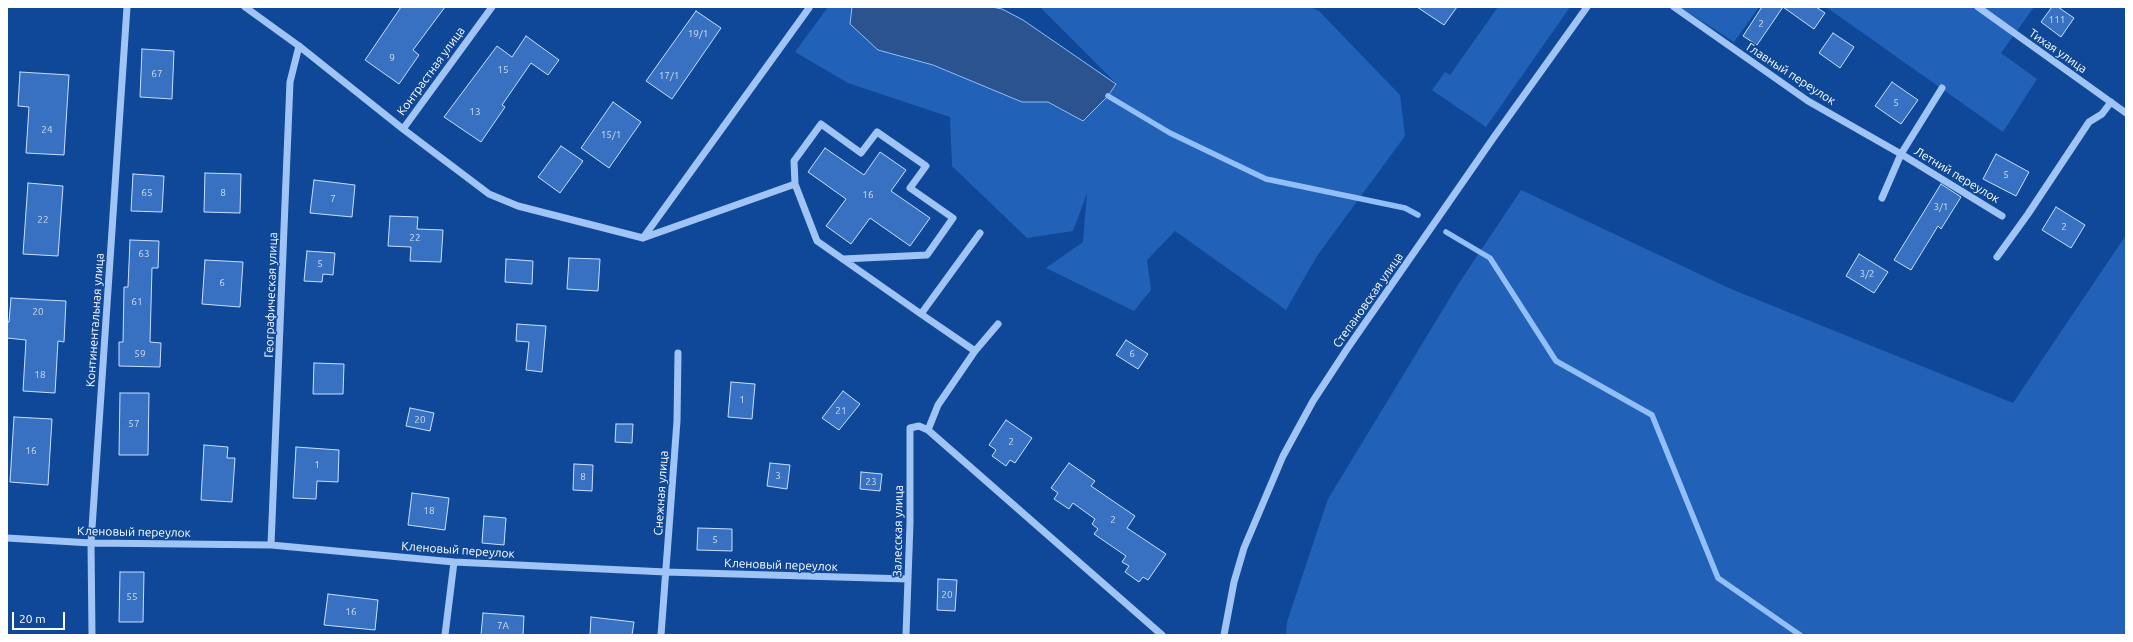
<!DOCTYPE html>
<meta charset="utf-8">
<style>
body{margin:0}
#map{position:relative;width:2133px;height:642px;overflow:hidden;background:#0f4898;font-family:Ubuntu,sans-serif}
canvas{display:block}
.frame{position:absolute;inset:0;border:8px solid #fff;pointer-events:none}
.scale{position:absolute;left:12px;top:612px;width:53px;height:18px;box-sizing:border-box;border:2px solid #fff;border-top:0;padding-left:5px;font-size:12px;line-height:14px;white-space:nowrap;color:#fff;-webkit-text-stroke:3px #0f4898;paint-order:stroke}
</style>
<div id="map">
<canvas width="2133" height="642"></canvas>
<div class="frame"></div>
<div class="scale">20 m</div>
</div>
<script>
const context = document.querySelector('canvas').getContext('2d');
context.lineJoin = 'round';
function fillPath(path, color) { context.fillStyle = color; context.fill(path, 'evenodd'); }
const poly = rows => new Path2D(rows.map(r => 'M' + r).join(''));
function strokePath(path, color, width, dash) { context.strokeStyle = color; context.lineWidth = width; context.lineCap = dash ? 'butt' : 'round'; context.setLineDash(dash || []); context.stroke(path); }
function label(font, color, halo, rows, align = 'center') {
  context.font = font + ' Ubuntu,sans-serif'; context.lineWidth = 3; context.setLineDash([]); context.textBaseline = 'middle'; context.strokeStyle = halo; context.fillStyle = color; for (const [text, x, y, turn = 0] of rows) {
    context.save(); context.translate(x, y); context.rotate((+turn || 0) * Math.PI / 180); context.textAlign = isNaN(turn) ? turn : align; if (halo) context.strokeText(text, 0, 0); context.fillText(text, 0, 0); context.restore();
  }
}
fillPath(poly([
 [828,7,852,7,850,24,878,50,933,65,1022,102,1048,102,1083,121,1108,96,1116,83,1040,7,1310,7,1319,11,1400,95,1405,136,1317,256,1286,310,1175,231,1147,260,1151,290,1134,311,1046,268,1083,242,1087,193,1073,231,1027,238,952,166,950,117,848,83,795,52],
 [1498,7,1570,7,1486,127,1432,90,1445,72,1450,75],
 [1680,7,1759,7,1734,42],
 [1826,7,2034,7,2001,53,2037,79,2003,132],
 [1521,190,1731,289,2013,403,2126,235,2126,635,1286,635,1287,622,1328,499,1459,283]
]), '#2261b8');
const water = poly([
 [852,7,992,7,1002,9,1023,20,1116,84,1108,96,1083,121,1048,102,1022,102,933,65,878,50,850,24,852,7]
]);
fillPath(water, '#2a538f');
strokePath(water, '#92bff8', 1);
strokePath(poly([
 [1108,96,1170,133,1266,179,1405,208,1418,215],
 [1446,232,1490,258,1556,361,1652,415,1718,578,1800,635]
]), '#92bff8', 5.5);
const building = poly([
 [401,7,445,7,413,50,419,55,399,84,365,60,401,7],
 [1417,7,1457,7,1444,25,1417,7],
 [1762,7,1816,7,1825,13,1814,29,1783,7,1757,45,1743,36,1762,7],
 [2052,7,2058,7,2074,18,2061,37,2041,22,2052,7],
 [696,11,721,28,672,99,646,81,696,11],
 [1833,33,1854,47,1840,68,1819,53,1833,33],
 [526,36,559,60,548,75,531,63,502,105,505,107,481,142,444,117,497,46,512,57,526,36],
 [142,49,174,51,172,99,140,97,142,49],
 [20,72,69,75,64,155,26,153,29,107,18,106,20,72],
 [1892,82,1918,100,1901,124,1875,106,1892,82],
 [613,102,641,122,609,168,581,148,613,102],
 [561,146,583,161,560,193,538,177,561,146],
 [825,148,864,175,880,152,906,170,891,191,930,218,910,246,870,218,851,244,826,226,846,199,808,172,825,148],
 [1996,154,2029,172,2016,196,1983,179,1996,154],
 [205,173,241,174,240,213,204,212,205,173],
 [133,174,164,176,162,212,131,211,133,174],
 [314,180,355,185,352,217,310,213,314,180],
 [28,183,63,186,58,256,23,254,28,183],
 [1941,184,1961,197,1941,229,1938,226,1911,270,1894,260,1941,184],
 [2056,207,2085,225,2071,248,2042,230,2056,207],
 [390,216,418,217,417,229,443,230,441,262,410,261,411,247,388,246,390,216],
 [130,240,159,241,158,268,152,268,150,342,161,343,160,367,119,366,119,342,123,342,124,287,128,287,130,240],
 [307,251,335,253,333,275,323,274,322,282,304,281,307,251],
 [1859,254,1888,272,1874,293,1846,276,1859,254],
 [569,258,600,259,598,291,567,289,569,258],
 [506,259,533,261,532,284,505,282,506,259],
 [205,260,243,262,240,307,202,304,205,260],
 [11,298,66,301,64,342,58,341,55,393,23,391,26,340,7,338,7,322,9,322,11,298],
 [517,324,546,326,542,372,526,370,529,342,516,341,517,324],
 [1126,340,1148,354,1138,369,1116,355,1126,340],
 [314,363,344,364,343,394,313,394,314,363],
 [731,382,755,384,752,419,728,417,731,382],
 [843,391,860,404,839,430,822,418,843,391],
 [120,393,149,393,148,455,119,455,120,393],
 [410,408,434,413,430,431,406,426,410,408],
 [14,417,52,419,48,485,10,482,14,417],
 [1006,420,1032,438,1015,463,1010,460,1006,466,992,456,996,450,989,445,1006,420],
 [616,424,633,424,632,443,615,442,616,424],
 [204,445,228,447,227,458,235,458,232,502,201,500,204,445],
 [296,447,339,450,338,482,317,481,316,499,293,498,296,447],
 [770,463,790,465,787,489,767,486,770,463],
 [1069,463,1095,481,1091,486,1135,516,1127,528,1166,554,1148,580,1143,577,1139,582,1125,572,1129,566,1122,562,1126,556,1094,534,1098,529,1092,524,1095,519,1073,503,1069,509,1054,499,1058,493,1051,488,1069,463],
 [574,464,593,465,592,491,573,490,574,464],
 [861,472,882,474,880,491,860,489,861,472],
 [412,493,449,498,445,530,408,525,412,493],
 [484,516,506,518,504,545,482,543,484,516],
 [698,528,732,529,732,551,697,550,698,528],
 [120,572,144,572,143,622,119,622,120,572],
 [938,579,957,580,955,611,937,610,938,579],
 [328,594,378,600,375,630,324,625,328,594],
 [483,613,524,616,523,635,481,635,483,613],
 [591,617,634,622,632,635,590,635,591,617]
]);
fillPath(building, '#3871c1');
strokePath(building, '#c8dffe', 1);
strokePath(poly([
 [245,7,299,46,403,129,489,194,518,206,643,238,795,184],
 [1674,7,1808,101,1901,154,2002,216],
 [1978,7,2126,113],
 [403,129,492,7],
 [1882,198,1901,154,1942,88],
 [643,238,809,8],
 [1997,257,2028,214,2089,122,2102,114,2111,102],
 [843,259,927,255,953,218,910,188,926,166,877,132,861,153,821,124,794,161,795,184,817,241,921,314,975,351],
 [921,314,980,233],
 [998,324,975,351,938,405,928,430,1162,635],
 [7,538,91,543,271,545,454,562,666,572,908,579],
 [271,545,290,82,299,46],
 [92,635,91,543,127,7],
 [445,635,454,562],
 [661,635,677,421,678,353],
 [906,635,910,523,910,428,919,426,928,430],
 [1224,635,1234,582,1244,548,1283,456,1313,401,1347,349,1494,137,1587,7]
]), '#a0c4f5', 7);
label('10px', '#cddcf0', null, [
 ["111",2057,20],
 ["2",1761,24],
 ["19/1",698,34],
 ["9",392,58],
 ["15",503,70],
 ["67",157,74],
 ["17/1",669,76],
 ["5",1896,103],
 ["13",475,112],
 ["24",47,130],
 ["15/1",611,135],
 ["5",2006,175],
 ["65",147,193],
 ["8",223,193],
 ["16",868,195],
 ["7",333,199],
 ["3/1",1941,207],
 ["22",43,220],
 ["2",2064,227],
 ["22",415,238],
 ["63",144,254],
 ["5",320,264],
 ["3/2",1867,274],
 ["6",222,283],
 ["61",137,302],
 ["20",38,312],
 ["59",140,354],
 ["6",1132,354],
 ["18",40,375],
 ["1",742,400],
 ["21",841,411],
 ["20",420,420],
 ["57",134,424],
 ["2",1011,442],
 ["16",31,451],
 ["1",317,465],
 ["3",778,476],
 ["8",583,477],
 ["23",871,482],
 ["18",429,511],
 ["2",1113,520],
 ["5",715,540],
 ["20",947,595],
 ["55",132,597],
 ["16",351,612],
 ["7А",503,626]
]);
label('12px', '#fff', '#0f4898', [
 ["Тихая улица",2058,51,35],
 ["Контрастная улица",431,71,-54],
 ["Главный переулок",1791,74,33],
 ["Летний переулок",1957,175,31],
 ["Географическая улица",271,295,-88],
 ["Степановская улица",1368,300,-55],
 ["Континентальная улица",95,320,-86],
 ["Снежная улица",661,493,-86],
 ["Залесская улица",898,531,-89],
 ["Кленовый переулок",134,532,1],
 ["Кленовый переулок",458,550,4],
 ["Кленовый переулок",781,565,2]
]);
</script>
